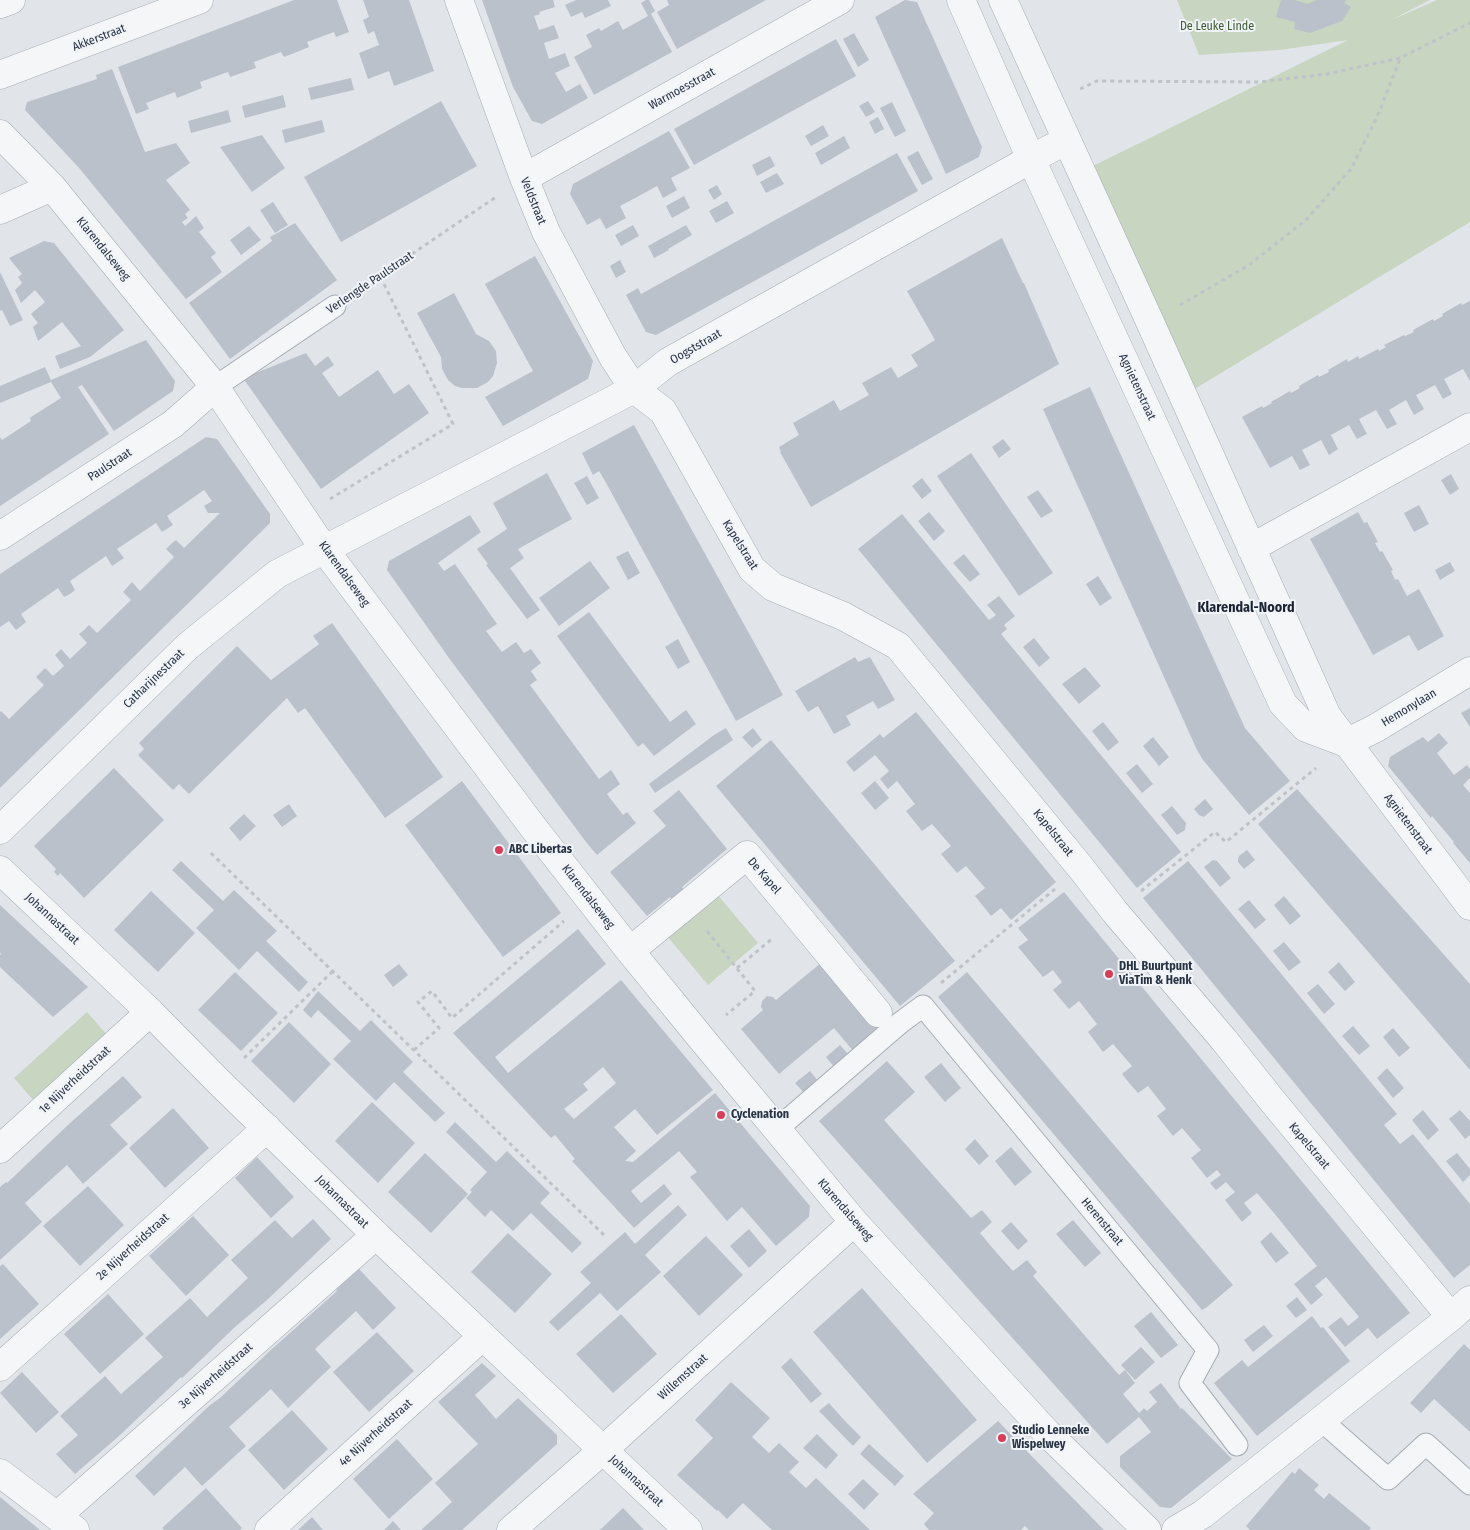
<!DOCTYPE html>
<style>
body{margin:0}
canvas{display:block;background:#e1e5ea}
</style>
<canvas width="1470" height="1530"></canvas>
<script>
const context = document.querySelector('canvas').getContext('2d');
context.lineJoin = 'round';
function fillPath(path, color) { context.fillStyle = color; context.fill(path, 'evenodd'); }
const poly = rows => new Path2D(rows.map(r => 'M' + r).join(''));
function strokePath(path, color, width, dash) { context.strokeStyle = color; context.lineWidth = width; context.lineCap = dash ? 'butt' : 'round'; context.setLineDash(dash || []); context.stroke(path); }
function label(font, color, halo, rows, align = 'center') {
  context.font = font + ' "Fira Sans Condensed",sans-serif'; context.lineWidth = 4; context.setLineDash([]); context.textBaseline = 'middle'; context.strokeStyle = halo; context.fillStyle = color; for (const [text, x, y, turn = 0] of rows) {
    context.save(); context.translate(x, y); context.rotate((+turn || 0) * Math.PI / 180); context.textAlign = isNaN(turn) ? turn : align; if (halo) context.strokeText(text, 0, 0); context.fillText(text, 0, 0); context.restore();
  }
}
fillPath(poly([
 [1177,0,1430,0,1389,21,1437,0,1470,0,1470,222,1193,390,1093,166,1348,40,1280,50,1199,55],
 [717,894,758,943,708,985,667,936],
 [87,1012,109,1037,36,1103,14,1078]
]), '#c7d5c1');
fillPath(poly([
 [294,0,337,0,349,32,336,37,334,32,307,42,309,47,297,52,284,57,281,52,254,62,256,68,230,77,228,72,200,82,202,88,177,98,175,92,146,103,149,109,136,114,118,67],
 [363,0,409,0,434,71,394,86,389,71,368,79,359,53,379,45,374,31,368,34,363,20,369,17],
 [482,0,553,0,555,7,539,12,540,14,534,16,539,30,554,25,559,38,544,43,549,59,565,53,570,66,555,73,566,92,580,84,588,98,542,124,532,121,513,87],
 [576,0,608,0,611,6,585,18,582,12,571,17,565,5],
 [646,0,649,0,655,11,651,14,672,52,594,95,574,57,592,47,586,35,599,28,601,31,618,21,623,30,648,16,641,3],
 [667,0,766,0,677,49,657,12,669,5],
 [905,0,917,2,982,147,979,157,946,174,875,17],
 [1281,0,1294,0,1308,4,1317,0,1346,0,1344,3,1351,7,1342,21,1310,33,1294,29,1295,22,1276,17],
 [854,33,869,60,858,67,843,39],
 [836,39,856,76,694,165,674,129],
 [112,69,145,152,176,143,190,163,166,180,190,210,185,214,188,218,182,222,185,226,196,216,204,228,199,232,216,253,211,257,222,272,186,299,80,169,25,110,27,102,97,79,96,75],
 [351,78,354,90,311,100,308,88],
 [283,95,286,107,245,118,242,106],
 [441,101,477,166,341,242,304,177],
 [868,101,875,112,866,117,859,106],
 [892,102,906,131,895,137,880,108],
 [228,110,231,122,191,133,188,121],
 [878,117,884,129,875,134,869,122],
 [322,120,325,132,285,143,282,130],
 [823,125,829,136,811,146,805,136],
 [669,131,690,168,671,178,677,190,663,198,657,186,639,196,620,206,626,218,606,229,600,218,587,225,570,194,573,184],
 [262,135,285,168,252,192,220,147],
 [844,136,850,148,821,165,815,153],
 [918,151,933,179,922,185,907,157],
 [897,153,918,191,656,335,646,332,626,295,638,288,641,294],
 [770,156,775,166,757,176,752,165],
 [777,173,784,184,766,193,760,182],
 [717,185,722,194,714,200,708,190],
 [684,196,690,208,672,218,666,206],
 [727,201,734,213,716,223,709,211],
 [273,202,288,225,275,233,260,210],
 [295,223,337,280,230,359,189,303,272,241,270,237],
 [633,225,639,236,621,246,615,235],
 [686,225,692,235,668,249,669,250,654,258,648,246],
 [249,226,261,240,241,255,230,240],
 [1002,238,1023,283,1024,283,1059,364,811,507,780,452,781,452,779,447,799,435,793,423,834,400,840,411,869,395,862,383,891,367,898,378,918,366,911,355,935,340,907,291],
 [44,241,54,243,124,330,90,357,60,369,55,356,81,346,62,322,38,341,33,327,38,323,31,314,45,302,35,290,21,303,15,290,22,283,18,277,22,274,9,258],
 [535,256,593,361,588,379,503,426,485,397,533,371,485,284],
 [620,260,626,272,616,278,610,266],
 [0,272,23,320,10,326,2,310,0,311],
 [454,293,476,334,489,341,496,351,497,363,493,376,488,382,477,388,462,388,455,386,448,380,442,369,441,357,417,313],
 [1470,301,1470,381,1463,369,1444,379,1452,394,1443,399,1435,385,1416,395,1424,409,1414,415,1406,400,1389,410,1397,424,1387,429,1376,410,1359,419,1367,434,1357,439,1349,425,1331,435,1338,449,1329,455,1321,440,1302,450,1310,465,1300,470,1292,456,1270,468,1242,417,1262,406,1263,408,1272,403,1271,402,1290,391,1291,393,1300,388,1299,386,1318,375,1319,377,1329,372,1328,370,1347,359,1348,362,1358,356,1359,359,1378,349,1379,351,1386,347,1384,345,1404,335,1405,336,1414,332,1413,330,1433,319,1434,321,1443,316,1442,314,1461,303,1462,305],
 [146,340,175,381,173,391,114,431,82,385,78,387,109,434,0,506,0,437,2,440,31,421,30,418,31,417,61,398,51,382,0,403,0,386,45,367,51,380],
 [306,353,315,366,328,356,334,365,322,373,339,397,378,370,394,394,409,384,429,413,321,489,243,378],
 [1090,387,1245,728,1290,781,1249,815,1203,760,1197,750,1043,409],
 [634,425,783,695,736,721,605,481,599,471,593,475,582,453],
 [206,437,217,439,270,514,270,523,0,788,0,712,1,711,9,719,44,685,36,677,45,668,53,676,64,666,55,655,61,649,70,659,87,643,79,634,84,630,89,625,97,633,131,600,123,592,132,582,140,591,174,557,166,549,171,544,176,540,184,548,220,513,208,513,204,506,212,501,204,490,167,516,173,525,162,532,156,523,117,549,124,558,112,566,106,556,70,581,75,590,70,594,64,597,58,588,21,614,26,622,16,630,9,621,0,627,0,574],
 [1003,439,1011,449,999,458,992,447],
 [971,453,1053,573,1019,596,937,476],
 [547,473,572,519,518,549,524,558,510,568,540,610,527,619,486,565,488,564,477,549,507,529,493,503],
 [1451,474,1459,489,1450,495,1441,480],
 [587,476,599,498,587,505,574,483],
 [922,478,932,491,922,499,912,486],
 [1038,490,1053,511,1041,518,1027,497],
 [1419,505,1429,524,1414,532,1404,513],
 [929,512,945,531,934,541,918,521],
 [1358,512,1364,523,1367,522,1378,542,1375,543,1380,552,1382,551,1393,570,1391,571,1395,580,1398,579,1407,596,1419,589,1444,636,1418,651,1409,635,1373,655,1310,539],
 [902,514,989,620,996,615,987,605,999,596,1015,616,1004,625,1007,629,1001,634,1181,852,1137,888,858,549],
 [470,515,481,532,438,563,444,571,455,564,497,624,486,631,502,652,516,642,524,653,531,649,541,663,531,671,537,680,530,685,599,779,611,770,620,784,607,794,623,815,627,812,636,823,597,855,586,842,449,658,387,570,389,561],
 [628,551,640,573,628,580,616,557],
 [964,554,980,574,970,582,953,563],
 [590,561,610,588,559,626,539,598],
 [1450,562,1455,571,1440,580,1435,570],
 [1098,576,1112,598,1100,606,1086,584],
 [589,612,670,722,686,710,696,724,654,756,643,743,638,747,557,636],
 [332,623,443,777,385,818,305,708,298,713,287,698,189,794,179,784,173,790,138,755,144,749,139,743,237,646,271,680,319,644,313,636],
 [1034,638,1050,658,1039,667,1023,647],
 [678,639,690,662,678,669,665,647],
 [855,657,858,662,870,657,895,700,878,709,873,701,846,716,851,725,834,734,818,706,808,712,795,691],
 [1085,667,1101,686,1079,704,1062,684],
 [1470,708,1470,727,1461,713],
 [916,712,1056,882,1011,920,1001,908,991,916,975,896,985,888,966,866,957,873,941,854,951,846,932,824,922,831,906,811,915,804,897,781,888,789,880,779,889,771,875,755,854,772,846,762,880,734,883,738],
 [1103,722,1119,742,1108,751,1092,731],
 [726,728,733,740,655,793,649,784,714,735],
 [753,728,762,740,752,748,742,737],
 [1439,733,1448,743,1437,753,1454,775,1467,765,1470,769,1470,778,1463,785,1470,793,1470,863,1453,843,1454,842,1432,816,1431,818,1388,766,1390,757,1423,737,1428,742],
 [1153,737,1169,757,1159,766,1143,746],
 [771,740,955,961,900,1006,716,786],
 [1137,764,1153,784,1142,793,1126,773],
 [114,768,164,820,84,898,60,873,58,876,54,872,56,869,34,846],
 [462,781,561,913,503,957,405,825],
 [875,781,889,798,875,810,861,793],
 [1297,789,1470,984,1470,1070,1258,824],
 [679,790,727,849,682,887,684,890,672,900,670,897,647,916,610,872,666,826,653,811],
 [1205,799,1213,809,1204,817,1199,815,1194,809],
 [289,804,297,816,282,827,273,815],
 [1172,806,1186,823,1185,830,1177,835,1161,815],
 [244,814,256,826,240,841,229,828],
 [1247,850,1255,860,1244,869,1238,862,1238,860,1239,856],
 [1213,860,1217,861,1231,878,1220,887,1204,867],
 [181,861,223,901,234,890,277,931,266,941,308,982,299,992,257,951,239,970,196,928,214,910,172,870],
 [1188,861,1397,1114,1384,1125,1400,1144,1413,1134,1470,1204,1470,1265,1454,1278,1143,898],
 [151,891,195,933,158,972,114,930],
 [1064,892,1410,1313,1377,1339,1368,1328,1345,1347,1328,1327,1341,1317,1348,1326,1359,1317,1326,1277,1315,1286,1323,1295,1311,1305,1294,1284,1317,1266,1274,1213,1257,1193,1244,1203,1252,1213,1242,1222,1225,1200,1235,1192,1226,1182,1216,1190,1210,1183,1221,1175,1217,1170,1207,1178,1191,1158,1201,1150,1182,1128,1173,1136,1157,1116,1166,1109,1148,1086,1138,1093,1130,1084,1122,1074,1132,1066,1113,1044,1103,1052,1088,1032,1097,1024,1079,1001,1069,1009,1053,990,1062,982,1053,970,1043,977,1018,947,1028,940,1018,928],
 [1284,896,1301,916,1290,925,1274,905],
 [1249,900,1266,920,1255,929,1238,909],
 [0,905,88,987,53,1017,0,967,0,955,1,954,0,952],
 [578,929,606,964,495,1057,508,1073,621,980,713,1090,657,1135,635,1109,614,1127,636,1151,625,1161,633,1162,715,1093,810,1206,809,1217,776,1246,742,1207,727,1221,690,1177,697,1172,679,1151,631,1191,641,1203,664,1184,672,1194,634,1228,572,1161,575,1159,555,1135,551,1138,453,1033],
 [603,1067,616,1083,574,1119,564,1109,588,1090,583,1084],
 [1284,942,1301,962,1289,971,1273,951],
 [822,962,879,1030,854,1052,834,1028,779,1074,741,1029,763,1010,761,1007,762,1001,767,996,773,997,776,1000],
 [1339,962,1355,982,1345,991,1328,972],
 [399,964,408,975,393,987,384,975],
 [235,972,278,1013,241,1051,198,1010],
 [967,972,1233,1285,1207,1307,1202,1310,938,997],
 [1318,984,1335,1004,1324,1014,1307,993],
 [318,991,360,1031,371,1020,413,1062,403,1072,445,1113,435,1122,394,1082,376,1101,333,1059,351,1041,318,1010,311,1018,303,1010],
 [289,1022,331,1064,294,1103,251,1061],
 [1353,1026,1370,1046,1359,1055,1342,1036],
 [1393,1028,1410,1048,1399,1057,1383,1037],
 [840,1045,849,1055,835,1068,826,1057],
 [887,1061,915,1092,884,1120,971,1218,982,1210,992,1222,980,1233,996,1252,1013,1271,1027,1260,1037,1272,1033,1276,1119,1375,1125,1370,1135,1383,1123,1394,1139,1413,1144,1408,1147,1411,1157,1402,1149,1392,1161,1383,1181,1409,1182,1408,1232,1459,1171,1508,1160,1507,1120,1467,1120,1456,1151,1432,1139,1417,1107,1444,819,1121],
 [941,1063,961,1088,945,1102,924,1077],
 [1387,1068,1404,1088,1393,1098,1377,1078],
 [810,1071,819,1082,805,1094,795,1083],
 [123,1076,142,1097,110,1125,128,1144,83,1184,67,1165,25,1203,42,1222,0,1260,0,1187,6,1182,7,1183,69,1124],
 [372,1102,415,1143,378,1183,335,1141],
 [173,1108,209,1148,165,1188,129,1148],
 [1423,1110,1439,1130,1428,1140,1412,1120],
 [1460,1110,1470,1121,1470,1135,1465,1139,1449,1119],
 [455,1122,496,1162,507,1151,550,1193,540,1203,582,1243,572,1253,531,1213,513,1231,491,1210,485,1217,466,1198,472,1192,470,1190,487,1172,446,1132],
 [975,1139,989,1156,979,1165,965,1149],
 [1011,1147,1032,1172,1015,1186,995,1161],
 [425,1153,468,1194,431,1233,388,1192],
 [1457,1153,1470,1169,1470,1175,1463,1182,1446,1161],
 [257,1157,294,1197,271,1218,235,1178],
 [88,1186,124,1225,80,1266,43,1226],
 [678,1205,687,1215,645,1255,661,1272,617,1311,600,1293,558,1331,549,1322,591,1283,580,1272,625,1232,635,1244],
 [193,1216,229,1255,186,1296,149,1256],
 [313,1219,331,1239,267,1300,235,1327,182,1378,181,1377,119,1436,75,1474,56,1454,78,1435,60,1416,105,1376,121,1394,163,1357,145,1338,190,1298,207,1317,248,1278,231,1260,275,1220,292,1238],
 [1073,1220,1101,1253,1085,1267,1056,1234],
 [1011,1222,1028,1241,1018,1250,1001,1231],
 [749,1229,767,1251,749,1268,730,1246],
 [1271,1232,1289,1253,1276,1263,1260,1242],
 [508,1233,552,1274,515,1313,471,1272],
 [706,1236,743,1275,699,1316,663,1276],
 [3,1264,39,1304,0,1339,0,1266],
 [359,1269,396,1308,373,1330,356,1311,315,1349,331,1367,288,1408,271,1389,229,1427,246,1446,202,1486,185,1467,154,1496,135,1476,209,1406,221,1397,273,1348,337,1291,336,1290],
 [862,1288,977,1420,927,1463,813,1332],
 [108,1294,144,1334,100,1374,64,1334],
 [1297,1297,1307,1310,1296,1318,1286,1306],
 [1151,1312,1178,1345,1161,1358,1134,1326],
 [621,1314,657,1354,613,1393,576,1354],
 [1312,1316,1321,1328,1323,1327,1350,1361,1257,1436,1214,1383,1242,1360,1248,1367],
 [1264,1325,1273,1336,1253,1352,1244,1340],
 [377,1332,414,1371,369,1412,333,1372],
 [1464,1344,1470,1350,1470,1432,1434,1399,1421,1413,1410,1403],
 [1141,1347,1155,1362,1135,1380,1121,1365],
 [791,1358,822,1394,811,1403,781,1367],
 [482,1363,496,1376,475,1395,496,1419,518,1398,557,1435,557,1444,462,1530,421,1530,452,1502,435,1483,478,1444,438,1402],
 [22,1372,59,1412,36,1433,0,1393],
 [731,1382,770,1418,752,1437,769,1453,779,1443,799,1462,789,1472,806,1488,816,1478,870,1530,772,1530,743,1503,727,1519,718,1510,717,1511,677,1475,713,1438,695,1420],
 [829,1403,845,1421,861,1437,853,1446,819,1411],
 [292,1410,328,1449,284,1490,248,1450],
 [998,1421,1017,1441,1104,1530,1029,1530,1025,1526,1021,1530,930,1530,928,1529,924,1524,934,1513,913,1494],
 [817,1434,838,1455,826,1469,803,1448],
 [397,1439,433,1479,389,1519,353,1479],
 [869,1444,904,1476,895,1486,860,1454],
 [1299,1468,1319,1485,1314,1490,1324,1499,1329,1493,1371,1528,1369,1530,1250,1530,1246,1526,1292,1472,1295,1474],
 [863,1479,879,1494,864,1510,848,1494],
 [206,1488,242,1528,240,1530,164,1530,162,1528],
 [0,1497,40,1530,0,1530],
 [623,1508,644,1530,599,1530,602,1528],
 [312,1517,323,1530,298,1530],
 [393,1521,401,1530,384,1530]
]), '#bac1cb');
const service = poly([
 [215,387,335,306],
 [777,1129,900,1023,923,1006,1208,1350,1190,1383,1237,1445],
 [1321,1420,1388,1479,1426,1444,1470,1484]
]);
const pedestrian = poly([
 [0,1149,150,1012],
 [603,1450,688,1530],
 [57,1516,376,1235]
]);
const minor = poly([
 [459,0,524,178,546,232,613,357,634,389,663,411,752,569,773,587,843,616,898,646,1081,868,1115,912,1224,1040,1270,1098,1451,1317],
 [961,0,1031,159,1283,704,1306,728,1346,743],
 [1003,0,1150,322,1327,716,1470,906],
 [0,4,11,0],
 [0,75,199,0],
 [0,134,52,187,215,387,324,549,533,827,630,951,701,1038,854,1222,1048,1434,1147,1530],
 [524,178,840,0],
 [0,210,52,187],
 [0,536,173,424,215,387],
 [1251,548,1470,427],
 [1346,743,1376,728,1470,671],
 [0,830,188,646,277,574,634,389,668,362,1031,159,1067,140],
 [0,870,150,1012,219,1082,376,1235,603,1450],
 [630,951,747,855,878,1013],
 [0,1367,267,1128],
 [0,1473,75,1530],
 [269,1530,483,1336],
 [511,1530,603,1450,854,1222],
 [1176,1530,1203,1514,1451,1317,1470,1300]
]);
strokePath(service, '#a6acb5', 23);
strokePath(pedestrian, '#a6acb5', 29);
strokePath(minor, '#a6acb5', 29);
strokePath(poly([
 [1080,89,1097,81,1259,82,1327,74,1400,58,1470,23],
 [359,290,496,197],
 [1180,305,1249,265,1306,220,1351,169,1377,117,1400,59],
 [330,499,453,424,380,276],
 [211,853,606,1237],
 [1141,891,1215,832,1226,842,1316,768],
 [707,931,755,991,726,1015],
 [737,968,773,938],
 [941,983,1055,889],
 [414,1050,439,1028,418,1002,432,991,452,1018,564,921],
 [244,1058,333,971]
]), '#bfc3c9', 3, [4, 4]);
strokePath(service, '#f4f6f8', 21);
strokePath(pedestrian, '#f4f6f8', 28);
strokePath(minor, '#f4f6f8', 28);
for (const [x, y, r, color] of [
 [499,850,5,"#d73e59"],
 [1109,974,5,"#d73e59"],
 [721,1115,5,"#d73e59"],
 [1002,1438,5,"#d73e59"]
]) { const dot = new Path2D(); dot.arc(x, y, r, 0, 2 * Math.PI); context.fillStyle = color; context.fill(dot); strokePath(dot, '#f1f4f8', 2); }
label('12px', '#3e6034', '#f1f4f8', [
 ["De Leuke Linde",1217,27]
]);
label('12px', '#283343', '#f1f4f8', [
 ["Akkerstraat",99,38,-21],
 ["Warmoesstraat",682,89,-29],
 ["Veldstraat",533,201,68],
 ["Klarendalseweg",103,249,51],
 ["Verlengde Paulstraat",370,283,-34],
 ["Oogststraat",696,347,-30],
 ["Agnietenstraat",1137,387,65],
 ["Paulstraat",110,465,-33],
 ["Kapelstraat",740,545,58],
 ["Klarendalseweg",344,574,54],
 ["Catharijnestraat",154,679,-44],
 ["Hemonylaan",1409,708,-31],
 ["Agnietenstraat",1408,824,53],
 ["Kapelstraat",1053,833,51],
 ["De Kapel",764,876,49],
 ["Klarendalseweg",588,897,52],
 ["Johannastraat",52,919,43],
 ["1e Nijverheidstraat",75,1080,-43],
 ["Kapelstraat",1309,1146,50],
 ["Johannastraat",342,1202,45],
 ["Klarendalseweg",845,1210,49],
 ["Herenstraat",1102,1222,50],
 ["2e Nijverheidstraat",133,1247,-42],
 ["3e Nijverheidstraat",216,1376,-41],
 ["Willemstraat",683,1377,-42],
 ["4e Nijverheidstraat",376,1433,-42],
 ["Johannastraat",636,1481,43]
]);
label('bold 12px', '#283343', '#f1f4f8', [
 ["ABC Libertas",509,850],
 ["DHL Buurtpunt",1119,967],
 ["ViaTim & Henk",1119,981],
 ["Cyclenation",731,1115],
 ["Studio Lenneke",1012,1431],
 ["Wispelwey",1012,1445]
], 'left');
label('bold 14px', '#1a2434', '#f1f4f8', [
 ["Klarendal-Noord",1246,608]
]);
</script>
